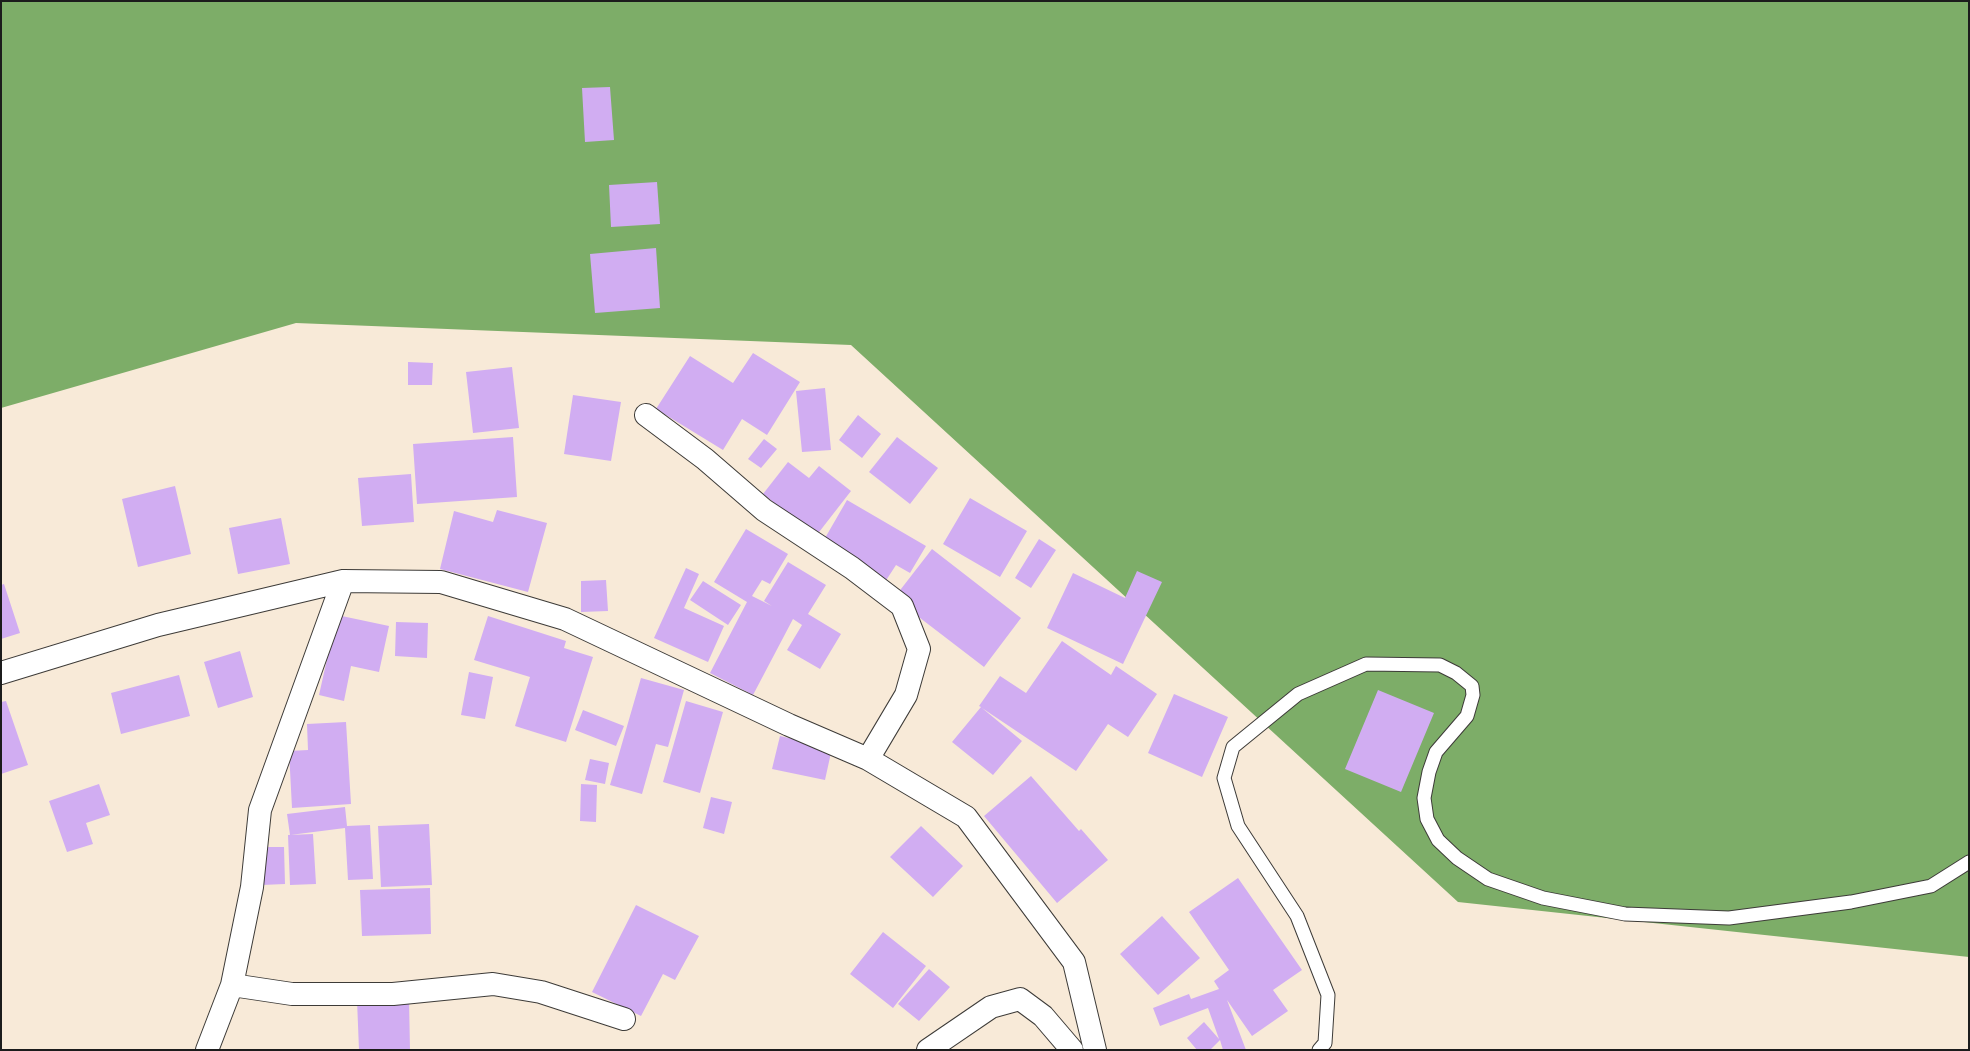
<!DOCTYPE html>
<style>
body{margin:0}
#map{position:relative;width:1970px;height:1051px;overflow:hidden;background:#f8ead8;font-family:Kalam,sans-serif}
canvas{display:block}
.frame{position:absolute;inset:0;border:2px solid #1c1c1c;pointer-events:none}
</style>
<div id="map">
<canvas width="1970" height="1051"></canvas>
<div class="frame"></div>
</div>
<script>
const context = document.querySelector('canvas').getContext('2d');
context.lineJoin = 'round';
function fillPath(path, color) { context.fillStyle = color; context.fill(path, 'evenodd'); }
const poly = rows => new Path2D(rows.map(r => 'M' + r).join(''));
function strokePath(path, color, width, dash) { context.strokeStyle = color; context.lineWidth = width; context.lineCap = dash ? 'butt' : 'round'; context.setLineDash(dash || []); context.stroke(path); }
fillPath(poly([
 [1,1,1969,1,1969,957,1458,902,851,345,296,323,1,408]
]), '#7dad68');
fillPath(poly([
 [610,87,614,140,585,142,582,88],
 [657,182,660,224,611,227,609,185],
 [656,248,660,308,595,313,590,254],
 [753,353,800,382,767,435,742,419,723,450,656,409,690,356,733,383],
 [408,362,433,363,432,385,408,385],
 [512,367,519,428,473,433,466,372],
 [825,388,831,450,802,452,796,391],
 [573,395,621,402,611,461,564,454],
 [858,415,881,434,862,458,839,440],
 [513,437,517,497,417,504,413,444],
 [897,437,938,468,910,504,869,472],
 [764,439,777,449,761,468,748,459],
 [788,462,809,478,819,466,851,491,816,536,763,494],
 [411,474,414,522,362,526,358,478],
 [175,486,191,554,138,567,122,499],
 [970,498,1027,531,1000,577,943,544],
 [847,500,926,546,910,573,896,565,885,582,821,545],
 [497,510,547,523,528,592,440,569,454,511,493,522],
 [281,518,290,564,238,574,229,528],
 [746,529,788,554,770,584,762,580,752,596,772,606,764,601,788,562,826,585,808,614,841,634,820,669,787,650,802,625,793,619,753,695,710,673,747,602,714,582],
 [1039,539,1056,550,1031,588,1015,578],
 [932,549,1021,618,984,667,894,598],
 [686,568,699,574,684,608,724,626,708,662,654,638],
 [1137,571,1162,582,1123,664,1047,628,1073,573,1125,598],
 [606,580,608,611,581,612,581,581],
 [703,581,741,605,728,625,690,600],
 [4,584,20,633,1,639,1,585],
 [337,615,389,626,379,672,351,666,344,701,319,695],
 [488,616,566,641,564,648,593,657,566,742,515,726,530,677,474,660],
 [396,622,428,623,427,658,395,656],
 [1062,641,1111,675,1116,666,1157,694,1128,737,1108,724,1076,771,982,708,1022,741,993,775,952,742,981,707,979,706,1000,676,1026,693],
 [240,651,253,697,218,708,204,662],
 [469,672,493,677,485,719,461,715],
 [179,675,190,716,121,734,111,693],
 [641,678,684,690,668,747,656,744,642,794,610,785],
 [1378,690,1434,713,1401,792,1345,769],
 [1174,694,1228,717,1202,777,1148,753],
 [6,701,28,765,1,774,1,702],
 [686,701,723,712,700,793,663,782],
 [583,710,624,726,616,746,575,730],
 [346,722,351,804,292,808,289,751,308,750,307,724],
 [780,736,832,748,825,780,772,769],
 [590,759,609,763,605,784,585,780],
 [1031,776,1079,831,1081,829,1108,860,1057,903,984,816],
 [99,784,110,815,86,823,93,844,67,852,49,801],
 [581,784,597,785,596,822,580,821],
 [711,797,732,802,724,834,703,828],
 [345,807,347,826,370,825,373,879,348,880,345,828,290,835,287,814],
 [429,824,432,885,381,887,378,826],
 [921,826,963,866,933,897,890,857],
 [313,834,316,884,290,885,288,835],
 [261,847,284,847,285,884,262,885],
 [1238,878,1302,970,1273,990,1288,1011,1252,1036,1227,1000,1246,1050,1223,1050,1220,1040,1210,1050,1197,1050,1187,1038,1204,1022,1219,1039,1208,1008,1160,1026,1153,1008,1189,994,1191,999,1219,989,1214,981,1229,970,1189,912],
 [430,888,431,934,362,936,360,890],
 [636,905,699,936,675,980,663,974,641,1016,592,992],
 [1162,916,1200,958,1158,995,1120,954],
 [883,932,926,966,893,1008,850,974],
 [929,969,950,987,919,1021,898,1004],
 [409,999,410,1050,359,1050,357,1000]
]), '#d1adf2');
const service = poly([
 [1319,1050,1325,1043,1328,995,1297,916,1238,826,1224,778,1233,747,1298,694,1366,664,1440,665,1456,673,1472,686,1473,695,1467,716,1436,752,1429,772,1424,798,1427,819,1438,840,1457,858,1488,879,1543,898,1625,914,1729,918,1851,902,1931,886,1969,862]
]);
const minor = poly([
 [646,415,705,459,764,510,852,568,902,606,919,649,906,695,868,759],
 [1,673,158,625,343,581,441,582,565,619,789,725,868,759,966,817,1074,962,1095,1050],
 [232,985,292,994,393,994,493,984,541,992,624,1019],
 [207,1050,232,985,252,887,260,810,343,581],
 [928,1050,991,1007,1020,999,1043,1016,1072,1050]
]);
strokePath(service, '#3d3b38', 15);
strokePath(minor, '#3d3b38', 24);
strokePath(service, '#fff', 13);
strokePath(minor, '#fff', 22);
</script>
